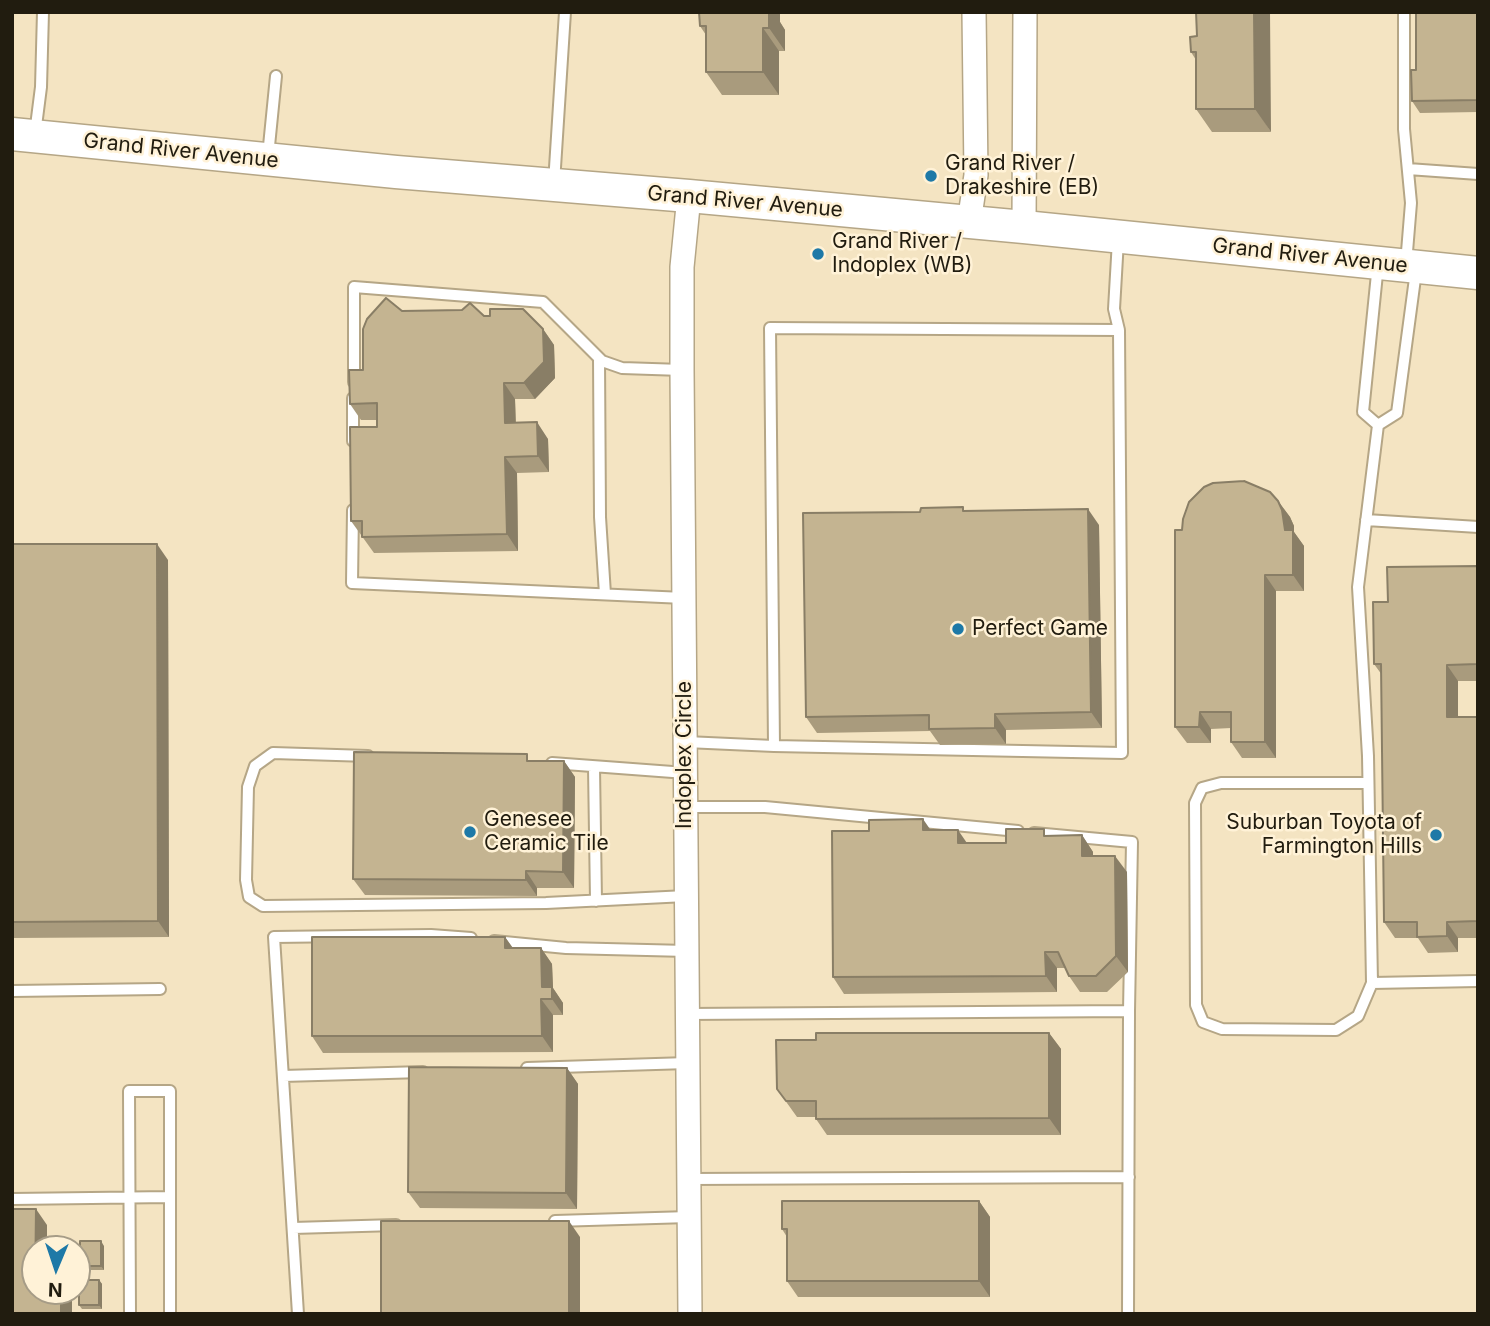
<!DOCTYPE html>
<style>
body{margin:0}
#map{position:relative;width:1490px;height:1326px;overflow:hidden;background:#f4e4c2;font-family:Inter,sans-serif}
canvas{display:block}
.frame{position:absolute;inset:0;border:14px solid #211c0f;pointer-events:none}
.north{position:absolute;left:21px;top:1235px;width:70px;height:70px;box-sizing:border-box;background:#fff2d7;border:2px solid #a69c87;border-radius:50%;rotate:182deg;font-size:19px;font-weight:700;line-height:28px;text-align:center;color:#211c0f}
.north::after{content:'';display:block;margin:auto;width:24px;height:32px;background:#1e79a7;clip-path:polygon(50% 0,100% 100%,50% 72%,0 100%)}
</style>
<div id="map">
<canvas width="1490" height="1326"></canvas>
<div class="frame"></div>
<div class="north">N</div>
</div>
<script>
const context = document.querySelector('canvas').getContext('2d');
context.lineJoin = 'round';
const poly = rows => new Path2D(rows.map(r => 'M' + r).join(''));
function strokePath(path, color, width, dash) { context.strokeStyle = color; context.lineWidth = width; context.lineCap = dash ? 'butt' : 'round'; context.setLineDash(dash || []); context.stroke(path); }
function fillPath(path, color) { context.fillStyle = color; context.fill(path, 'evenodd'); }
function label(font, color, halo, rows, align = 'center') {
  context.font = font + ' Inter,sans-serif'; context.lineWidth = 5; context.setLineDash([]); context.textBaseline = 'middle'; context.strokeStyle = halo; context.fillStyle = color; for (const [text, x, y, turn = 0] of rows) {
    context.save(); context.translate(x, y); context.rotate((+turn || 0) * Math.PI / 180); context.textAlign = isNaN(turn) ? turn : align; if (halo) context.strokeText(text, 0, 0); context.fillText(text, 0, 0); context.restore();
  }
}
const lane = poly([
 [1404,12,1404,129,1411,203,1406,264],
 [35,134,41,87,43,12],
 [268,156,276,76],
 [1408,169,1478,174],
 [554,183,565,12],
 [1118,240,1114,309,1119,330,770,328,774,746,1122,753,1119,330],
 [1378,264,1363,412,1378,425],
 [599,358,600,517,605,594],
 [354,382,354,287,543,302,602,361,622,368,682,370],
 [1378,425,1358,587,1368,756,1372,983,1478,981],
 [1378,425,1397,413,1416,271],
 [353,441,353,398],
 [353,510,352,583,684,598],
 [1366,520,1478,527],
 [686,742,774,746],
 [368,756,273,753,255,766,248,787,246,880,249,897,263,906,546,903,686,896],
 [552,763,686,773],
 [594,767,596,901],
 [1368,783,1221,783,1202,788,1195,803,1196,1005,1203,1022,1222,1029,1336,1030,1358,1016,1372,983],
 [686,807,765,807,1018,831],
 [494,941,566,948,687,951],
 [12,991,160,989],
 [687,1014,1129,1011,1132,842,1034,833],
 [527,1068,688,1063],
 [283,1076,423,1072],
 [689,1179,1129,1177],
 [12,1199,170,1197],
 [555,1221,689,1217],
 [293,1228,396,1225],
 [130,1314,129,1091,170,1091,170,1314],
 [298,1314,274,937,431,935,471,938],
 [1128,1314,1129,1011]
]);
const street = poly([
 [689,196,682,267,682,370,690,1314],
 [969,223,976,175,974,12],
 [1024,227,1025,12]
]);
const secondary = poly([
 [12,134,396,172,689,196,1024,227,1478,273]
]);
strokePath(lane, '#b5a686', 14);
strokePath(street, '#b5a686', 26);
strokePath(secondary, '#b5a686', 35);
strokePath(lane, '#fff', 10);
strokePath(street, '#fff', 23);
strokePath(secondary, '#fff', 32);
fillPath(poly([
 [823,12,856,12,856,14,824,13],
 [1196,12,1271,132,1212,132,1196,109,1196,60,1191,52,1197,36],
 [1478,12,1478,112,1420,113,1412,101,1416,70],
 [780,22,785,30,785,51,779,51,779,95,722,95,706,72,706,35,700,26],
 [402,311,484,316,543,329,554,345,555,378,535,399,515,399,516,423,548,439,549,472,517,473,518,551,374,553,351,521,377,427,377,420,361,420,350,404,363,370],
 [1278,501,1290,517,1294,526,1294,532,1304,546,1304,591,1276,591,1276,758,1242,758,1231,742,1231,728,1211,729,1211,743,1187,743,1175,727,1182,530],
 [966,511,1099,525,1102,728,1006,730,1006,744,940,745,930,731,817,733,806,717],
 [12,544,168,560,169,937,12,938],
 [1478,566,1478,681,1458,681,1458,717,1478,717,1478,938,1458,938,1458,952,1428,953,1418,938,1395,938,1384,922,1382,675,1374,664,1388,602],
 [532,761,564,761,575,777,574,888,537,888,537,896,365,895,353,879],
 [931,830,967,843,1006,843,1049,836,1082,835,1093,852,1093,856,1127,872,1128,972,1107,992,1080,992,1069,976,1065,968,1057,968,1057,992,844,994,833,977],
 [505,937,513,948,541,948,552,964,553,988,563,1003,563,1015,553,1015,553,1052,323,1053,312,1036],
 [1049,1033,1061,1049,1061,1135,827,1135,816,1119,816,1117,797,1117,777,1089,816,1040],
 [567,1068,578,1084,577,1209,420,1208,408,1192],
 [979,1201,990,1217,990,1297,798,1297,787,1281,787,1237,782,1229],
 [104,1246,104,1270,83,1270,80,1266],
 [99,1280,102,1284,102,1309,82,1309,79,1305]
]), '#a99b7d');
fillPath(poly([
 [768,12,780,12,780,22,785,30,785,51,769,28],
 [1254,12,1270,12,1271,132,1255,109],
 [763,28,779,51,779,95,763,72],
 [543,329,554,345,555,378,535,399,524,383],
 [504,383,515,399,516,439,505,423],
 [537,422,548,439,549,472,538,456],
 [505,457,517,473,518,551,507,534],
 [1278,501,1290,517,1294,526,1294,532,1304,546,1304,591,1293,575],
 [1088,509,1099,525,1102,728,1091,712],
 [157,544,168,560,169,937,158,921],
 [1265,575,1276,591,1276,758,1265,742],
 [1447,665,1458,681,1458,733,1447,717],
 [1200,712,1211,729,1211,743,1199,727],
 [995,714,1006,730,1006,744,995,728],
 [564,761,575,777,574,888,563,872],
 [923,819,934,835,923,830],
 [958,830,969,846,958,843],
 [1082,835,1093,852,1093,872,1082,856],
 [1115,856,1127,872,1128,972,1116,956],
 [526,871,537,888,537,896,526,880],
 [1447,922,1458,938,1458,952,1447,936],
 [505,937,516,953,505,948],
 [541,948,552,964,553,988,563,1003,563,1015,552,999,542,987],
 [1045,952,1057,968,1057,992,1046,976],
 [541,999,553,1015,553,1052,542,1036],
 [1049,1033,1061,1049,1061,1135,1049,1118],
 [567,1068,578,1084,577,1209,566,1193],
 [979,1201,990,1217,990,1297,979,1281],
 [36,1209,47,1225,47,1249,36,1249],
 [569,1221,580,1237,580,1314,569,1314],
 [101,1241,104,1246,104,1270,101,1266],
 [99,1280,102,1284,102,1309,99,1305],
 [61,1291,72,1291,72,1314,61,1314]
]), '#897e66');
const building = poly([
 [699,12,769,12,769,28,763,28,763,72,706,72,706,26,700,26,699,12],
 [1196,12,1254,12,1255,109,1196,109,1196,52,1191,52,1190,37,1197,36,1196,12],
 [1416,12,1478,12,1478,100,1412,101,1411,70,1416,70,1416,12],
 [386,298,402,311,462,310,470,303,484,316,490,316,490,309,523,309,543,329,544,362,524,383,504,383,505,423,537,422,538,456,505,457,507,534,362,537,362,521,351,521,350,427,377,427,377,403,350,404,349,370,363,370,363,329,367,319,386,298],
 [1244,481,1270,492,1278,501,1282,510,1285,530,1293,530,1293,575,1265,575,1265,742,1231,742,1231,712,1200,712,1199,727,1175,727,1175,530,1182,530,1183,519,1189,502,1204,487,1213,483,1244,481],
 [963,507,963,511,1088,509,1091,712,995,714,995,728,929,729,929,715,806,717,803,513,920,512,921,508,963,507],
 [12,544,157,544,158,921,12,922,12,544],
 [1478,566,1478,664,1447,665,1447,717,1478,717,1478,921,1447,922,1447,936,1417,937,1417,922,1384,922,1381,664,1374,664,1373,602,1388,602,1387,567,1478,566],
 [354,752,527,754,527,761,564,761,563,872,526,871,526,880,353,879,354,752],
 [923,819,923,830,958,830,958,843,1006,843,1006,829,1044,829,1044,836,1082,835,1082,856,1115,856,1116,956,1096,976,1069,976,1058,952,1045,952,1046,976,833,977,832,831,869,831,869,820,923,819],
 [312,937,505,937,505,948,541,948,542,987,552,987,552,999,541,999,542,1036,312,1036,312,937],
 [816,1033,1049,1033,1049,1118,816,1119,816,1101,786,1101,777,1089,776,1040,816,1040,816,1033],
 [409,1067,567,1068,566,1193,408,1192,409,1067],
 [782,1201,979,1201,979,1281,787,1281,787,1229,782,1229,782,1201],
 [12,1209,36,1209,35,1291,61,1291,61,1314,12,1314,12,1209],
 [381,1221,569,1221,569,1314,381,1314,381,1221],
 [80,1241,101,1241,101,1266,80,1266,80,1241],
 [79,1280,99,1280,99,1305,79,1305,79,1280]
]);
fillPath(building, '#c4b491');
strokePath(building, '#897e66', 2);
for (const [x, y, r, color] of [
 [931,176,7,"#1e79a7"],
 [818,254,7,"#1e79a7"],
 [958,629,7,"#1e79a7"],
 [470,832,7,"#1e79a7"],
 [1436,835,7,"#1e79a7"]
]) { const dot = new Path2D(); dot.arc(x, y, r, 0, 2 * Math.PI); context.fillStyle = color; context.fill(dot); strokePath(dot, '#fff2d7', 2.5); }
label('21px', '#211c0f', '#fff2d7', [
 ["Grand River Avenue",181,151,6],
 ["Grand River Avenue",745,202,5],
 ["Grand River Avenue",1310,256,6],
 ["Indoplex Circle",685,755,-90]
]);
label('21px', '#211c0f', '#fff2d7', [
 ["Grand River /",945,164],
 ["Drakeshire (EB)",945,188],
 ["Grand River /",832,242],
 ["Indoplex (WB)",832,266],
 ["Perfect Game",972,629],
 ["Genesee",484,820],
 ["Ceramic Tile",484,844],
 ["Suburban Toyota of",1422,823,"right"],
 ["Farmington Hills",1422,847,"right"]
], 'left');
</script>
